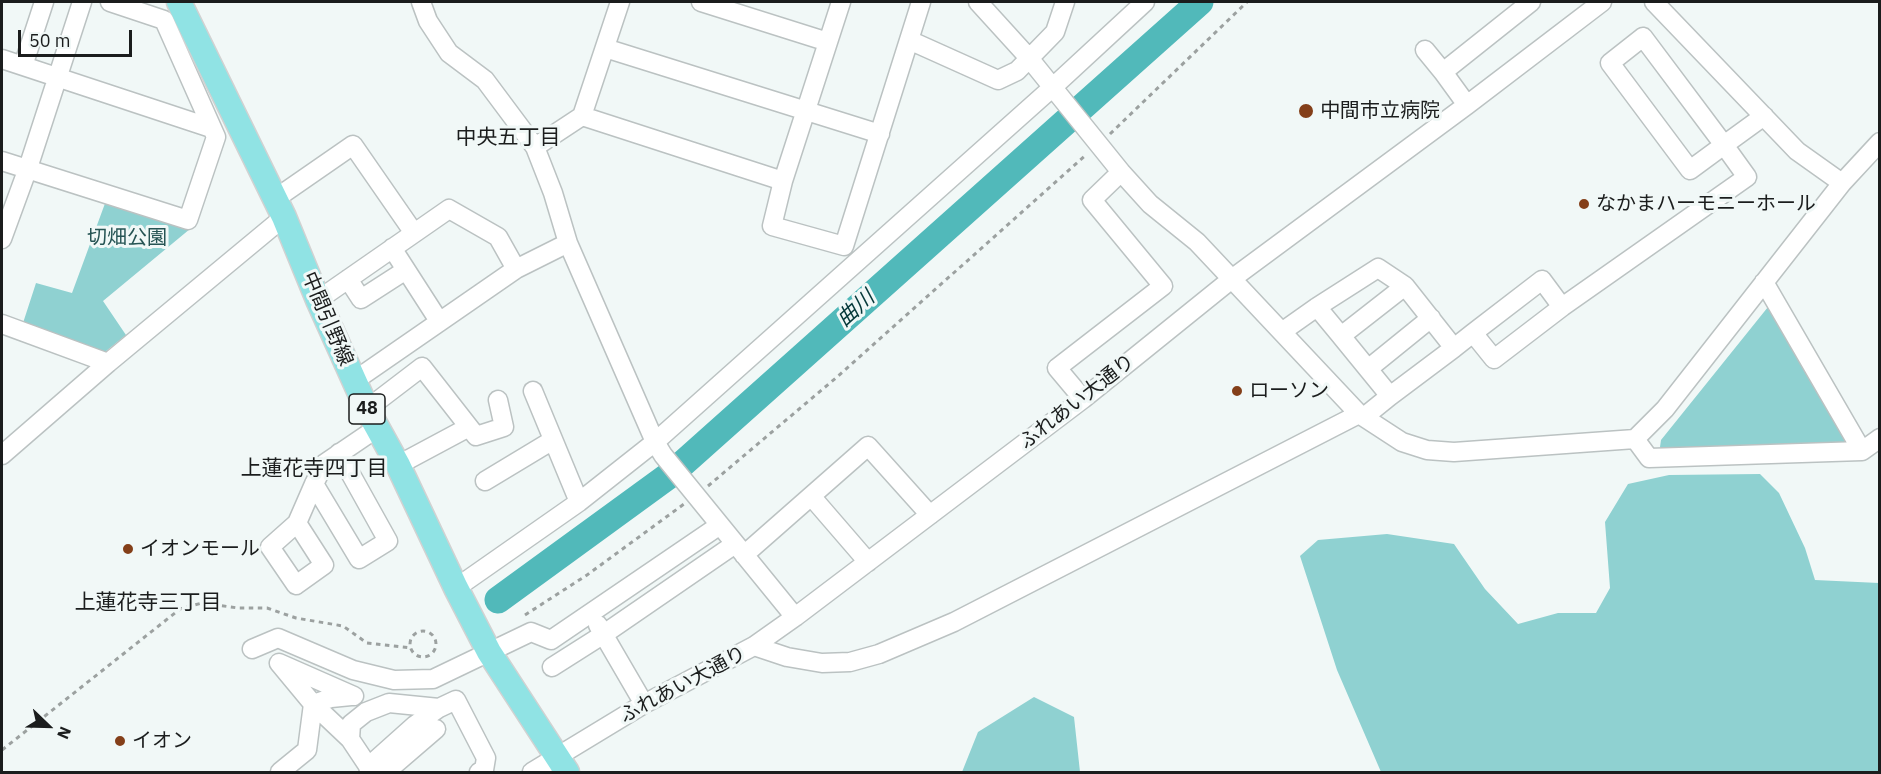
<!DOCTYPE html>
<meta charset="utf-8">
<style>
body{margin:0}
#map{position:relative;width:1881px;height:774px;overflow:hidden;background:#f1f8f7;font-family:"IBM Plex Sans",sans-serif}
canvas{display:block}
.frame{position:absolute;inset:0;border:3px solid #1b1d1d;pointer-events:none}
.north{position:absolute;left:18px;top:696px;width:60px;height:60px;-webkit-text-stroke:4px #f1f8f7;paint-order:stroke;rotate:113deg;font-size:16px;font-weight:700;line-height:24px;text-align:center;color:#1b1d1d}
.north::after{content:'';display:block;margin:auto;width:21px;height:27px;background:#1b1d1d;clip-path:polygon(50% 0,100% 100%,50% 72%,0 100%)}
.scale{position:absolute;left:18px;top:30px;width:114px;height:27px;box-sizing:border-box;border:3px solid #1b1d1d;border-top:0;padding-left:8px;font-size:18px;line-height:21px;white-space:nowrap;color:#1b1d1d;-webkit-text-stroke:4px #f1f8f7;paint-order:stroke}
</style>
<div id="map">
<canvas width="1881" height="774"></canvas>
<div class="frame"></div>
<div class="north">N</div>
<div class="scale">50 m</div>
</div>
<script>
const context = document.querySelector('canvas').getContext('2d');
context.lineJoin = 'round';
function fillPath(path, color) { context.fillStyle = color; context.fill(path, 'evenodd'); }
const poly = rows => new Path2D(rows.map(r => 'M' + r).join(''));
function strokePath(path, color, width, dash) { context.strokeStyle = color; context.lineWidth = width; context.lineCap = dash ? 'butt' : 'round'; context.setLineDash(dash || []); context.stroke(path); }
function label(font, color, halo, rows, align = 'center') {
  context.font = font + ' "IBM Plex Sans","Noto Sans JP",sans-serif'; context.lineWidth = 6; context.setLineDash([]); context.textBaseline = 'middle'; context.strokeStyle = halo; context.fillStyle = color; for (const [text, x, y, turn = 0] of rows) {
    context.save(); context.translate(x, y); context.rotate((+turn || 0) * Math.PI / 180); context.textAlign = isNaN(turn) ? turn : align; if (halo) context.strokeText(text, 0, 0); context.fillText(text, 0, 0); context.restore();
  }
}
fillPath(poly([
 [107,198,196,224,103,301,126,335,105,352,23,323,36,283,72,293],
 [1768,307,1848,444,1664,452,1660,447,1661,440],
 [1760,474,1779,493,1805,548,1815,580,1879,583,1879,772,1381,772,1337,670,1300,556,1318,540,1387,534,1454,544,1485,589,1518,624,1558,613,1596,613,1610,588,1605,522,1628,484,1669,475],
 [1034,697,1074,717,1080,772,962,772,978,732]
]), '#8fd1d1');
strokePath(poly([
 [498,600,671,474,1200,2]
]), '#51b9ba', 27);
const minor = poly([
 [421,2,428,21,449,53,485,80,535,147,553,193,568,243,655,442,663,455,795,617],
 [701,2,828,42],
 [841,2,783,181,772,226,844,246,921,2],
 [978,2,1029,58,1121,172,1150,204,1197,242,1359,414,1402,442,1427,450,1454,452,1635,439,1665,409,1842,183,1880,142],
 [1654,2,1797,151,1842,183],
 [909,40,998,80,1017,71,1055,32,1065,2],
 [605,48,880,134],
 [1425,50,1443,72],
 [2,59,211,128],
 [23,66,44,2],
 [1467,105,1443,72,1531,2],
 [582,116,783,181],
 [535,147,582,116,620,2],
 [2,161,188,220,216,137,164,20,110,2],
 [275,199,353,145,414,233],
 [2,239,28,168,82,2],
 [392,248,439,321],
 [348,279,361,299,406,270],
 [1764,282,1862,451],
 [318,300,449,209,498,237,516,269],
 [1562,307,1747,177,1724,145,1643,37,1610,63,1690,170,1724,145,1764,116],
 [2,324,108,363],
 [1283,331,1317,307,1378,268,1405,286,1341,336,1317,307],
 [1341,336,1390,396,1364,417],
 [1454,348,1473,333,1542,280,1562,307,1494,359,1473,333],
 [1368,369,1431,318],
 [354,381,516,269,568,243],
 [533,391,579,502],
 [1390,396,1454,348,1405,286],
 [1083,399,1057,368,1163,286,1092,200,1121,172],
 [367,409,422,367,476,436,504,427,498,400],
 [1635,439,1649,458,1862,451,1880,438],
 [2,455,108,363,284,217],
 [398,465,469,427],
 [485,481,553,440],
 [314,484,359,559,388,541,339,453],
 [811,496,868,562],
 [297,523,270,547,296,585,324,565,297,523,314,484,324,464,377,428],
 [744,555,868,446,930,515],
 [456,588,579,502,655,442,1053,87,1145,2],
 [598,625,644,704],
 [754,646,787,657,822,663,850,662,879,654,954,622,1359,414],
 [252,649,278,638,353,670,394,680,433,679,531,632,551,640,720,525],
 [552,667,604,634,735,544],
 [354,696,279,663,313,704,350,739,372,772],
 [350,739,351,724,366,712,389,703,439,708,456,700,486,758,484,770,479,772],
 [368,767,415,725,439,708],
 [280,772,307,750,313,704,331,698,351,696],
 [386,772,436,729],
 [532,772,644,704,754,646,795,617,1083,399,1233,278,1467,105,1602,2]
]);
const major = poly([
 [179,2,284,217,318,300,367,409,398,465,456,588,489,652,567,772]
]);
strokePath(minor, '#bbc2c2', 21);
strokePath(major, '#d1d2d2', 27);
strokePath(poly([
 [1110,134,1247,2],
 [708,486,837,377,1087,154],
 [525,615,587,575,684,504],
 '410 644a13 13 0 1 1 26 0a13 13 0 1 1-26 0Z',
 [2,750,180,609,202,603,238,608,267,608,296,618,343,626,367,643,411,648]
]), '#9ca1a0', 3, [4.5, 4.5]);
strokePath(minor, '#fff', 18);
strokePath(major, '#90e3e4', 24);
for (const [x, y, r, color] of [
 [1306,111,8,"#843f19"],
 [1584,204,6,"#843f19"],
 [1237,391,6,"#843f19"],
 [128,549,6,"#843f19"],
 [120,741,6,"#843f19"]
]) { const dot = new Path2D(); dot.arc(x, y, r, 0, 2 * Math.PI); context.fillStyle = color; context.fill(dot); strokePath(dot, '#f1f8f7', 2); }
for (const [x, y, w] of [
 [367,409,36]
]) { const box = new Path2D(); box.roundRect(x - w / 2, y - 15, w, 30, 4.5); context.fillStyle = '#f1f8f7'; context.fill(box); strokePath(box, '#1b1d1d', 1.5); }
label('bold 18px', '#1b1d1d', null, [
 ["48",367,409]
]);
label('20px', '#1b1d1d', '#f1f8f7', [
 ["中間市立病院",1320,111],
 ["なかまハーモニーホール",1596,204],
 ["ローソン",1249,391],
 ["イオンモール",140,549],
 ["イオン",132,741]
], 'left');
label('20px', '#265454', '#f1f8f7', [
 ["切畑公園",127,238]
]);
label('20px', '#1b1d1d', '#f1f8f7', [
 ["中間引野線",327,319,67],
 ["ふれあい大通り",1077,402,-38],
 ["ふれあい大通り",683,685,-28]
]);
label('21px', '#1b1d1d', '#f1f8f7', [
 ["中央五丁目",508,138],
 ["上蓮花寺四丁目",314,469],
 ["上蓮花寺三丁目",148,603]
]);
label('italic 21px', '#053839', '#f1f8f7', [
 ["曲川",856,309,-42]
]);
</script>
